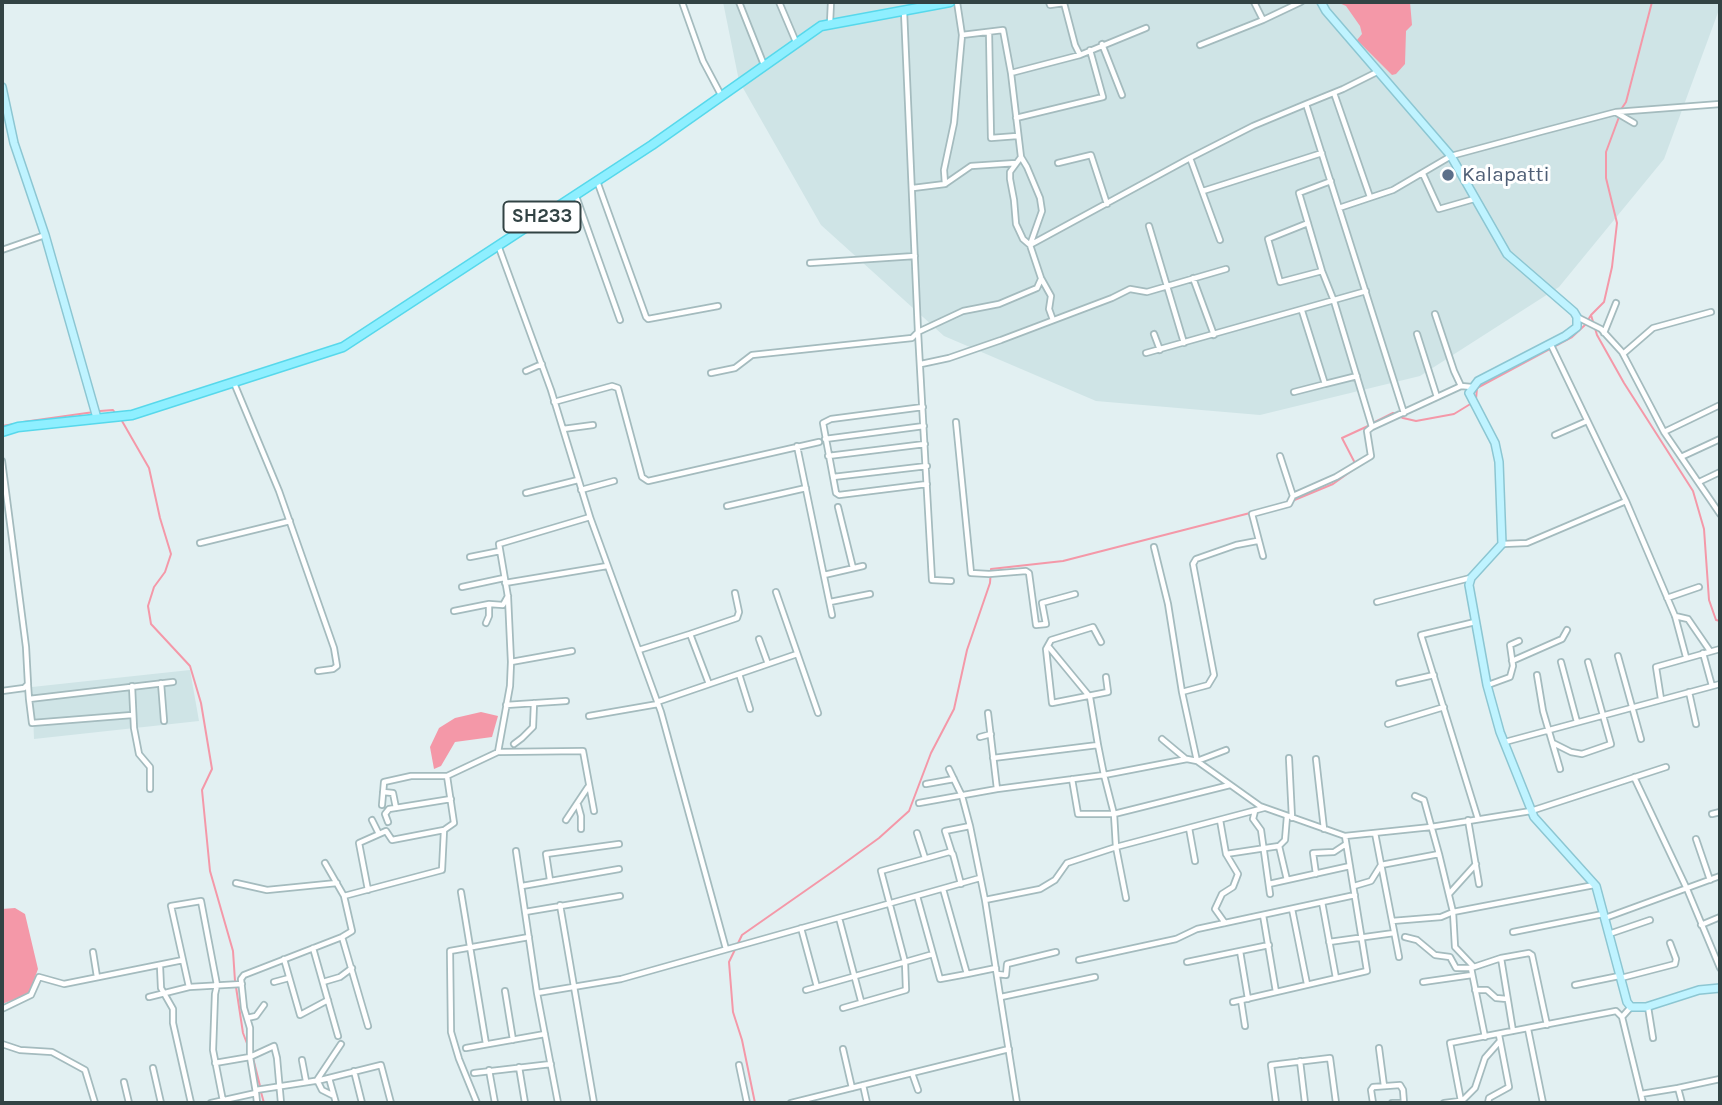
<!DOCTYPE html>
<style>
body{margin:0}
#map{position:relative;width:1722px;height:1105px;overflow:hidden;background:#e2f0f2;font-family:Karla,sans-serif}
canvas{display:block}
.frame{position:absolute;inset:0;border:4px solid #324344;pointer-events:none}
</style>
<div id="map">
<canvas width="1722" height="1105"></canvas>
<div class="frame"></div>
</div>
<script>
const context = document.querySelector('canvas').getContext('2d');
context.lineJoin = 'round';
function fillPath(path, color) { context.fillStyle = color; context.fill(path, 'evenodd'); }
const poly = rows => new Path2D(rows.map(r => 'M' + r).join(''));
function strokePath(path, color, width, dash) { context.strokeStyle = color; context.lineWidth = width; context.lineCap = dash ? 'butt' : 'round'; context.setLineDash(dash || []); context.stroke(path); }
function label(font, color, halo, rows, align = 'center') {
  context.font = font + ' Karla,sans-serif'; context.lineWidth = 6; context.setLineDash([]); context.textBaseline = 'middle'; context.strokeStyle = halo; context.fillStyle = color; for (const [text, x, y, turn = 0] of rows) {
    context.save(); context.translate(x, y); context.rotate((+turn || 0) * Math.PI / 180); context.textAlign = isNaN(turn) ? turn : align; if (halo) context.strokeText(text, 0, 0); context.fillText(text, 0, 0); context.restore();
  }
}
fillPath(poly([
 [723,2,1720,2,1720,7,1664,159,1559,287,1420,376,1260,415,1096,401,944,336,821,225,739,81],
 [190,670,199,721,34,739,32,687]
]), '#cfe4e6');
fillPath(poly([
 [1337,2,1410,2,1412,25,1406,31,1405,64,1396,74,1392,75,1357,40,1362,34,1360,26,1346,6],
 [481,712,498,716,492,737,455,742,441,766,434,769,430,747,439,728,455,718],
 [15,908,25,914,38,969,29,994,2,1004,2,909]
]), '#f498a8');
strokePath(poly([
 [1620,111,1626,102,1652,2],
 [1619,117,1606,152,1606,178,1617,223,1612,267,1604,302,1591,315,1597,335,1624,383,1693,491,1704,529,1709,600,1716,620,1720,621],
 [1476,399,1477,388,1572,337,1585,325,1591,315],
 [100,411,113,410,116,414],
 [122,421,149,468,160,518,171,554,165,572,154,587,148,606,151,624,190,666,201,703,212,769,202,790,210,871,233,951,235,981],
 [23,422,94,412],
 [1373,423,1393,413,1403,418,1416,421,1454,414,1472,403],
 [2,426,14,424],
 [1292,501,1333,484,1357,467,1342,438,1368,426],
 [236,987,243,1033,248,1046],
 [253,1058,260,1086],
 [261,1092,264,1103],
 [755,1103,742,1040,733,1012,729,962,742,935,835,870,879,838,909,811,931,753,954,709,967,650,990,583,991,569,1063,561,1250,513]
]), '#f498a8', 2);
const street = poly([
 [682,2,703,61,721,95],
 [739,2,764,65],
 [779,2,796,42],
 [957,2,962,35,1003,30,1011,73,1021,157,1027,167,1040,198,1042,211,1030,245,1041,278,1051,296,1049,309,1053,320],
 [1049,2,1050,5,1064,3,1075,45,1080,55],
 [1254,2,1263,20,1301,2],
 [904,11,918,332,932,580,951,581],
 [830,23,831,2],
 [989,32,991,138,1017,136],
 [1102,44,1122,95],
 [1200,45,1263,20],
 [1377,72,1343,89,1306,104,1404,413],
 [1011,73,1080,55,1146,28],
 [1334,93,1370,197],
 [1617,113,1634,123],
 [1016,118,1103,97,1090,50],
 [1021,157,1010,172,1010,179,1014,200,1016,224,1023,239,1030,245,1190,158],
 [1058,163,1091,155,1107,204],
 [1423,174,1439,209,1474,199],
 [597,181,646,317,648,319,718,306],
 [1331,181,1299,193,1322,271,1334,301,1372,427],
 [945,184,944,170,954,123,962,35],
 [913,188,945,184,971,166,1016,163],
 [1203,191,1322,153],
 [576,196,620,320],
 [1339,208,1393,190,1451,156,1540,132,1616,112,1720,104],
 [1308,223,1268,239,1280,282,1322,271],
 [1149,226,1184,343],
 [1220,240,1190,158,1253,126,1306,104],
 [2,250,45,235],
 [810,263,915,256],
 [1193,278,1214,335],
 [1302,311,1325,384,1357,376],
 [1435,314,1454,371,1461,386],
 [1577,317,1601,329,1622,352,1664,432,1720,514],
 [1604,333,1616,303],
 [1154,334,1160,350],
 [1417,334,1437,397],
 [1551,345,1626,501,1675,616,1686,657],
 [1146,353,1366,291],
 [1623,354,1653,328,1711,312],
 [921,364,949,358,1001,340,1112,298,1130,289,1147,292,1226,269],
 [526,371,542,364],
 [711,373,735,368,752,355,912,338,918,332,963,311,999,304,1037,288,1041,279],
 [234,383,279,491,334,648,337,666,333,669,318,671],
 [1294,392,1325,384],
 [554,402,612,386,618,388,642,477,648,481,819,442],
 [923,407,831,419,823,423,836,493,839,495,927,484],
 [956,422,971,573,989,574,1026,571,1029,573,1036,625,1046,624,1042,603,1075,594],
 [563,429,593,425],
 [1664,432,1720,405],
 [1555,435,1587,421],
 [825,439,924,426],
 [797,446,832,615],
 [828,456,925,444],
 [1280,456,1293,496],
 [1681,457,1720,439],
 [2,461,26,647,28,684,24,688,2,691],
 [833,477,927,466],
 [1699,482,1720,472],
 [581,490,614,481],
 [526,493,578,480],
 [727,506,806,488],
 [838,507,853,568],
 [590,517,661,712,726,949],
 [200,543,290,521],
 [1503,544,1527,543,1626,501],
 [1154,547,1168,604,1182,692,1197,761,1260,806,1345,836,1431,827,1531,811,1666,767],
 [1263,556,1252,514,1289,504,1293,496,1336,477,1371,456,1367,431,1372,427,1461,386,1472,387],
 [470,557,500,551],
 [824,575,863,566],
 [505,583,607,566],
 [462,587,504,578],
 [776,592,818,713],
 [1667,598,1699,587],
 [830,602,870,594],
 [1377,602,1470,578],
 [454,611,489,604,503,605,508,596],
 [1675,616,1688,619,1710,651],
 [1475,622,1421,635,1478,819],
 [486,623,489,616,489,604],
 [690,634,737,618,739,612,735,593],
 [759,639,768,664],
 [1101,642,1093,627,1051,640,1046,649,1052,703,1108,692,1106,677],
 [1048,646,1090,697,1098,745],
 [639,650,690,634,709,684],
 [1703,653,1712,686],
 [1618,656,1641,739],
 [1512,661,1562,639,1567,630],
 [511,662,572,651],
 [1561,662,1577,722],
 [739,674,750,709],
 [1537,675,1543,711,1560,769],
 [161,683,164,721],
 [1399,683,1434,675],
 [28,685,29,699,173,682],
 [1488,685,1510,677,1513,666,1510,645,1519,641],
 [132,686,134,728,139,754,150,767,150,789],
 [1182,692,1208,685,1214,675,1193,564,1196,559,1236,545,1257,541],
 [1689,692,1696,724],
 [29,699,32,723,132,715],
 [1661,699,1656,667,1720,649],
 [657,702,797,654],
 [506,705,566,701],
 [988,713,997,789],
 [589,716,658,704],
 [1388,724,1444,707],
 [980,737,991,734],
 [1162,739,1186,759],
 [1505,742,1720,684],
 [1553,743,1571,752,1582,754,1611,744,1588,662],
 [514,744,522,738,533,727,534,703],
 [498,752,583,751,594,811],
 [993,758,1098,745,1104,775,1187,759,1197,761,1226,750],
 [1289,758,1292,818],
 [1316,759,1324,829],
 [949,769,962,796,970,826,985,900,1017,1103],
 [1634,777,1687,889,1720,968],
 [926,784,954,779],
 [383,792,393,793,396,808],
 [1415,796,1424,800,1439,854,1453,912,1455,947,1473,966],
 [919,803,997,789,1104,775,1114,814,1230,785],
 [382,805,384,782,411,776,447,776],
 [578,805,581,816,581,829],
 [1255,811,1253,819,1261,830,1270,894],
 [1712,814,1720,812],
 [1287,816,1285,840,1279,846,1287,880],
 [372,820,379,834],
 [566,820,588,787],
 [1220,820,1226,854,1238,874,1233,887,1222,894,1215,909,1225,923],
 [1468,820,1479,884],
 [388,822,385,814,389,809,451,799],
 [1189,828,1195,861],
 [917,833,925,858],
 [1375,833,1399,957],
 [1696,839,1710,880],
 [516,851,537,993,558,1103],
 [952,853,945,831,970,826],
 [1226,854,1279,846],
 [1316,874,1313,853,1334,852,1346,844],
 [550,880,546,854,619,844],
 [236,883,267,890,337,883],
 [1269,884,1350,866],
 [522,886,619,869],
 [1354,886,1371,881,1381,865,1439,854],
 [943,889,967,974,996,968],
 [368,890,359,843,386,831,392,840,444,830],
 [461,892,486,1044],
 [1449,894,1476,864],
 [344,896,442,870,444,830,454,823,447,776,498,752,510,686,511,662,508,597,499,544,590,517,551,390,498,245],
 [917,896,940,979,967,974],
 [1126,898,1116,847,1264,808],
 [985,900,1040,889,1055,880,1067,863,1116,847,1114,814,1078,814,1072,779],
 [1322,902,1336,978],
 [560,905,594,1103],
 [1292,909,1307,984],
 [525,912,620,896],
 [1263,915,1276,992],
 [839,918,861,1001],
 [1605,918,1720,876],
 [1392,921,1441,917,1453,912,1594,885],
 [1701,925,1720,917],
 [801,928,817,987],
 [1513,932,1603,914],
 [1609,934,1650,920],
 [342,937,368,1026],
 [1405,937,1417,940,1435,955,1450,957,1456,968,1471,968],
 [1329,942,1394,933],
 [313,948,338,1036],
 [1240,951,1248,999],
 [93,952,97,977],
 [933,954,905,962,881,871,949,852,953,854,961,884],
 [1501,958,1513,1031],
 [284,959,300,1015,328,1000],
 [1079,960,1176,939,1197,929,1355,895],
 [1187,962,1269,945],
 [160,966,161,988,173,1009,173,1023,191,1103],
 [997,974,1006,975,1007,964,1056,952],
 [1621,978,1675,964,1676,959,1670,943],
 [274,982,289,978],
 [323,982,340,977,352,968],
 [1423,982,1472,975],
 [1575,985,1619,976],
 [189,987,171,906,201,901,217,985,215,994,213,1050,223,1101],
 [806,990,905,962,906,990,843,1008],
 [1475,990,1487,990,1496,998,1507,999],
 [505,991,513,1040],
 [537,993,621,979,980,878],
 [149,997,189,987,242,984],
 [1001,997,1095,977],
 [1241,1000,1245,1026],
 [1233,1002,1367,971,1345,836],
 [1648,1007,1653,1038],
 [1630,1008,1622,1017,1643,1103],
 [2,1009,31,995,39,977,64,984,183,960],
 [247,1018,256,1016,264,1005],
 [1528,1029,1543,1103],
 [1485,1037,1471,968,1501,958,1529,953,1532,955,1547,1025],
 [2,1044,20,1050,52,1052,85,1070,95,1103],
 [466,1048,545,1034],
 [1379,1048,1384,1086],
 [843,1049,852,1088],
 [302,1060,306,1081],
 [1300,1061,1305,1103],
 [215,1063,250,1057,274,1046,277,1058,281,1103],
 [739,1065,747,1103],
 [519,1067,525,1103],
 [153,1068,161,1103],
 [489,1070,495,1103],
 [354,1071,362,1103],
 [474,1073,551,1064],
 [912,1073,918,1090],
 [329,1078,336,1103],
 [124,1082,129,1103],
 [863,1085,867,1103],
 [1678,1088,1720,1079],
 [256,1090,321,1080,381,1065,391,1103],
 [256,1093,257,1103],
 [1641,1094,1678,1088,1682,1103],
 [334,1096,322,1090,317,1080,341,1044],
 [1461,1101,1450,1043,1616,1011,1622,1017],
 [1462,1101,1475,1088,1485,1058,1500,1041],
 [211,1103,256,1093,250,1057,250,1028,244,1008,241,979,244,975,342,937,352,931,344,896,325,863],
 [477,1103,459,1059,451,1032,450,951,529,937],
 [791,1103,1009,1049],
 [1276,1103,1271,1065,1330,1058,1336,1103],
 [1373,1103,1371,1090,1373,1087,1400,1085,1403,1090,1404,1103],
 [1392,1103,1402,1103],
 [1444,1103,1460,1101],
 [1488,1103,1489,1098,1509,1087,1499,1035]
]);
const secondary = poly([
 [1321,2,1326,11,1451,156,1507,254,1574,312,1577,317,1577,327,1565,336,1478,381,1469,393,1495,443,1499,462,1502,544,1471,578,1469,585,1487,685,1500,732,1534,817,1596,886,1627,1002,1631,1007,1646,1007,1699,990,1720,988],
 [2,87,14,143,45,235,97,418]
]);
const primary = poly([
 [2,432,18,427,132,415,343,347,652,145,821,26,950,2]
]);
strokePath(street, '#a4bbbe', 8);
strokePath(secondary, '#8cc6d2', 10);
strokePath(primary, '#57d8eb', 11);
strokePath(street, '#fff', 4.5);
strokePath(secondary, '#bff3ff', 7);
strokePath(primary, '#8eefff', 8);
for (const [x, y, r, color] of [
 [1448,175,7,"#5c6f8a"]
]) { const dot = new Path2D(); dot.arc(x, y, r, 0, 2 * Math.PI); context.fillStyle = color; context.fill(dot); strokePath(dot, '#fff', 2.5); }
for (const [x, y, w] of [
 [542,217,77]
]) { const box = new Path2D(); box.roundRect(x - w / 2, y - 15.5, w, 31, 5); context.fillStyle = '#fff'; context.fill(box); strokePath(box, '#324344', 2); }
label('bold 19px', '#324344', null, [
 ["SH233",542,217]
]);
label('21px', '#4e5e75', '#fff', [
 ["Kalapatti",1462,175]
], 'left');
</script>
